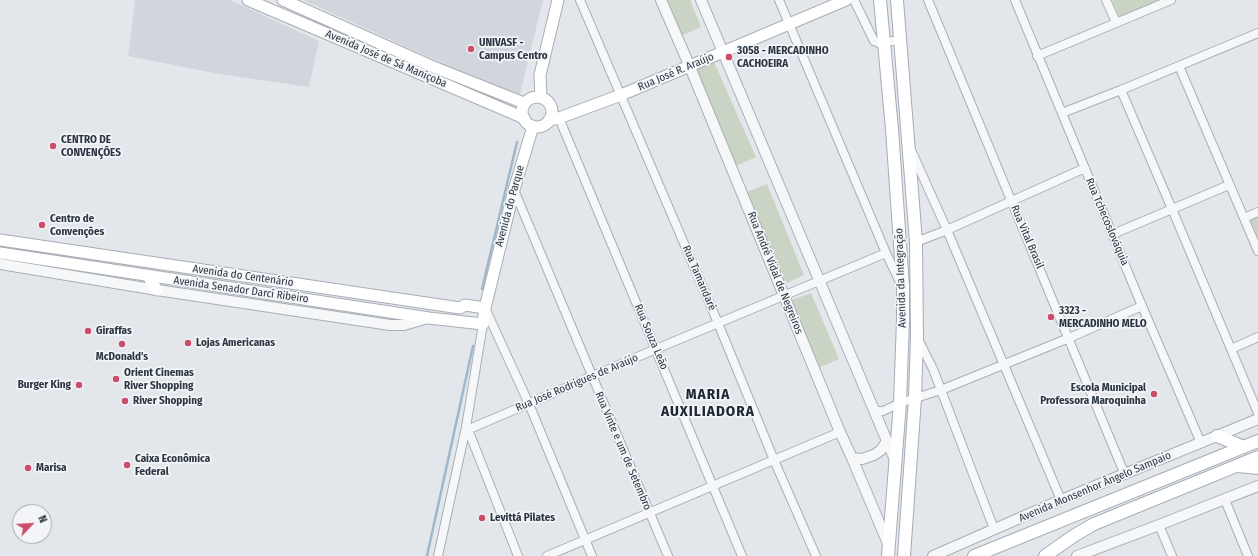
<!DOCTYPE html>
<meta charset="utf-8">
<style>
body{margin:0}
#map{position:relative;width:1258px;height:556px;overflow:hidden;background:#e3e7eb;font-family:"Fira Sans Condensed",sans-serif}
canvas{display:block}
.north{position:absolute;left:12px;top:504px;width:40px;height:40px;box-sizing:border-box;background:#f3f5f8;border:1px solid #a3a9af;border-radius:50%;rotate:65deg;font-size:11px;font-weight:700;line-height:16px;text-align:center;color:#2b3642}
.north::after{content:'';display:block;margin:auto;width:14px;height:18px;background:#ca4d6a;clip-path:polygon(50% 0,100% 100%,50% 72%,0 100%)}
</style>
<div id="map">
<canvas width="1258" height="556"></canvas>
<div class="north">N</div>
</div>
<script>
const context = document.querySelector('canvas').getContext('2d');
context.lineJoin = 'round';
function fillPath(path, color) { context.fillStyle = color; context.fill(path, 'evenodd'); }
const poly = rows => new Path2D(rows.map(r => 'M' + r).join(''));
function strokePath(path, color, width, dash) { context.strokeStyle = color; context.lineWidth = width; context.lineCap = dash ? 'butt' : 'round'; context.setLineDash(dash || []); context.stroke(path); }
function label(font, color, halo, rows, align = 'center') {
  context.font = font + ' "Fira Sans Condensed",sans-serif'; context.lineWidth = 3.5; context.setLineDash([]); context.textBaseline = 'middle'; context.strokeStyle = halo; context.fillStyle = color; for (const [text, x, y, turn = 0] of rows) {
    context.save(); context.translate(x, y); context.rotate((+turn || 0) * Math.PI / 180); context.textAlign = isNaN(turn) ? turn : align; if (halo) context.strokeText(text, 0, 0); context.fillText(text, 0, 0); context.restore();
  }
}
fillPath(poly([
 [135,0,230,0,319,41,309,87,219,74,128,56],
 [303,0,543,0,519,98]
]), '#d1d6dd');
fillPath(poly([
 [661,0,690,0,701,27,677,38],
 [1112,0,1165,0,1121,21],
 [714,62,756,157,731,168,691,71],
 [767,184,804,275,783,285,742,194],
 [1258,215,1258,249,1247,219],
 [811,293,839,359,816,369,787,302]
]), '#cad4c4');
strokePath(poly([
 [482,289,517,142],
 [427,556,473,346]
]), '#a0b7c9', 2.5);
const minor = poly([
 [580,0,718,323,774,460,816,556],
 [779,0,886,253,900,282],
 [854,0,874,41,879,43,900,40],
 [928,0,1125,475],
 [1015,0,1142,306,1201,443],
 [1106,0,1116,22],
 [1037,56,1171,0],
 [1179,66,1258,251],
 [1121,90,1172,209,1258,413],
 [1062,113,1121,90,1258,33],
 [559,118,742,556],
 [911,150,947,230,1061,500],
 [514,190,668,556],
 [1244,218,1258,212],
 [1113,234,1229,185],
 [916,242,947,230,1085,168],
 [485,308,529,404,592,556],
 [918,339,933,369,994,529],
 [1231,349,1258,337],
 [874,411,883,411,900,403,941,390,1069,338,1142,306],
 [467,427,518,556],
 [467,430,656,349,886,253],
 [1225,500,1248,556],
 [1159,525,1172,556],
 [438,556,466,427,483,324],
 [547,556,840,432]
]);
const tertiary = poly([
 [661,0,690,67,840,432,852,458,889,546],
 [701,0,895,460],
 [0,264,157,290,390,325,404,325,428,318],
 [852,458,862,459,874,455,881,450,887,441],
 [933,556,1061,500,1258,419],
 [1077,556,1159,525,1258,486]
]);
const secondary = poly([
 [248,0,524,118],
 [283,0,431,66,524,103],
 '522 112a15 15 0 1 1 30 0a15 15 0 1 1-30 0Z',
 [541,98,540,75,558,0],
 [549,120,559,118,621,95,846,0],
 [0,240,460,308,465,305,485,308],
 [0,253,429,318,483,324,485,308,514,190,533,126],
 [148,276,157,290]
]);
const primary = poly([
 [880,0,892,129,903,287,903,320,900,403,888,556],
 [897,0,916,242,917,338,915,398,904,556],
 [1217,436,1244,447],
 [1238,466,1258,468],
 [974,556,1258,441],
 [1045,556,1075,535,1094,524,1258,457]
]);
strokePath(minor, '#a8aeb5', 10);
strokePath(tertiary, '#a8aeb5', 12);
strokePath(secondary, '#a8aeb5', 13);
strokePath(primary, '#a3acb6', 14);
strokePath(minor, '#f6f7f9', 8);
strokePath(tertiary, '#f6f7f9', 10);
strokePath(secondary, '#fff', 11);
strokePath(primary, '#fff', 12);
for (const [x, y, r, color] of [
 [471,49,4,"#ca4d6a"],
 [729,57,4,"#ca4d6a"],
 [53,146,4,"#ca4d6a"],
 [42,225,4,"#ca4d6a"],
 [1051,317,4,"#ca4d6a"],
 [88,331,4,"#ca4d6a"],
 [188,343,4,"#ca4d6a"],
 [122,344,4,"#ca4d6a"],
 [116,379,4,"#ca4d6a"],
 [79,385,4,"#ca4d6a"],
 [1154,394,4,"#ca4d6a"],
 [125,401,4,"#ca4d6a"],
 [127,465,4,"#ca4d6a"],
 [28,468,4,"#ca4d6a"],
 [482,518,4,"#ca4d6a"]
]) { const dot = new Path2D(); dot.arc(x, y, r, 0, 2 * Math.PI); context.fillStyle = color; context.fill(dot); strokePath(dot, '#f3f5f8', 1.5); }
label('bold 11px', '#2b3642', '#f3f5f8', [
 ["UNIVASF -",479,43],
 ["Campus Centro",479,56],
 ["3058 - MERCADINHO",737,51],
 ["CACHOEIRA",737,64],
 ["CENTRO DE",61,140],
 ["CONVENÇÕES",61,153],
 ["Centro de",50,219],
 ["Convenções",50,232],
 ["3323 -",1059,311],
 ["MERCADINHO MELO",1059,324],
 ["Giraffas",96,331],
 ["Lojas Americanas",196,343],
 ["McDonald's",122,357,"center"],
 ["Orient Cinemas",124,373],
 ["River Shopping",124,386],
 ["Burger King",71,385,"right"],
 ["Escola Municipal",1146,388,"right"],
 ["Professora Maroquinha",1146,401,"right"],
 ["River Shopping",133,401],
 ["Caixa Econômica",135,459],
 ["Federal",135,472],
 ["Marisa",36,468],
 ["Levittá Pilates",490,518]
], 'left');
label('11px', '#2b3642', '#f3f5f8', [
 ["Avenida José de Sá Maniçoba",386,59,23],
 ["Rua José R. Araújo",676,72,-23],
 ["Avenida do Parque",510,206,-75],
 ["Rua Tchecoslováquia",1107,222,67],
 ["Rua Vital Brasil",1027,237,67],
 ["Rua André Vidal de Negreiros",775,273,68],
 ["Avenida do Centenário",243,276,8],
 ["Rua Tamandaré",699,278,67],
 ["Avenida da Integração",901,278,-92],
 ["Avenida Senador Darcí Ribeiro",241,290,8],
 ["Rua Souza Leão",651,337,67],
 ["Rua José Rodrigues de Araújo",577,383,-23],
 ["Rua Vinte e um de Setembro",623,451,67],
 ["Avenida Monsenhor Ângelo Sampaio",1095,487,-23]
]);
context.letterSpacing = '1px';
label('bold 15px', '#1d2733', '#f3f5f8', [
 ["MARIA",708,395],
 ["AUXILIADORA",708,412]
]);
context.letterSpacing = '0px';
</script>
